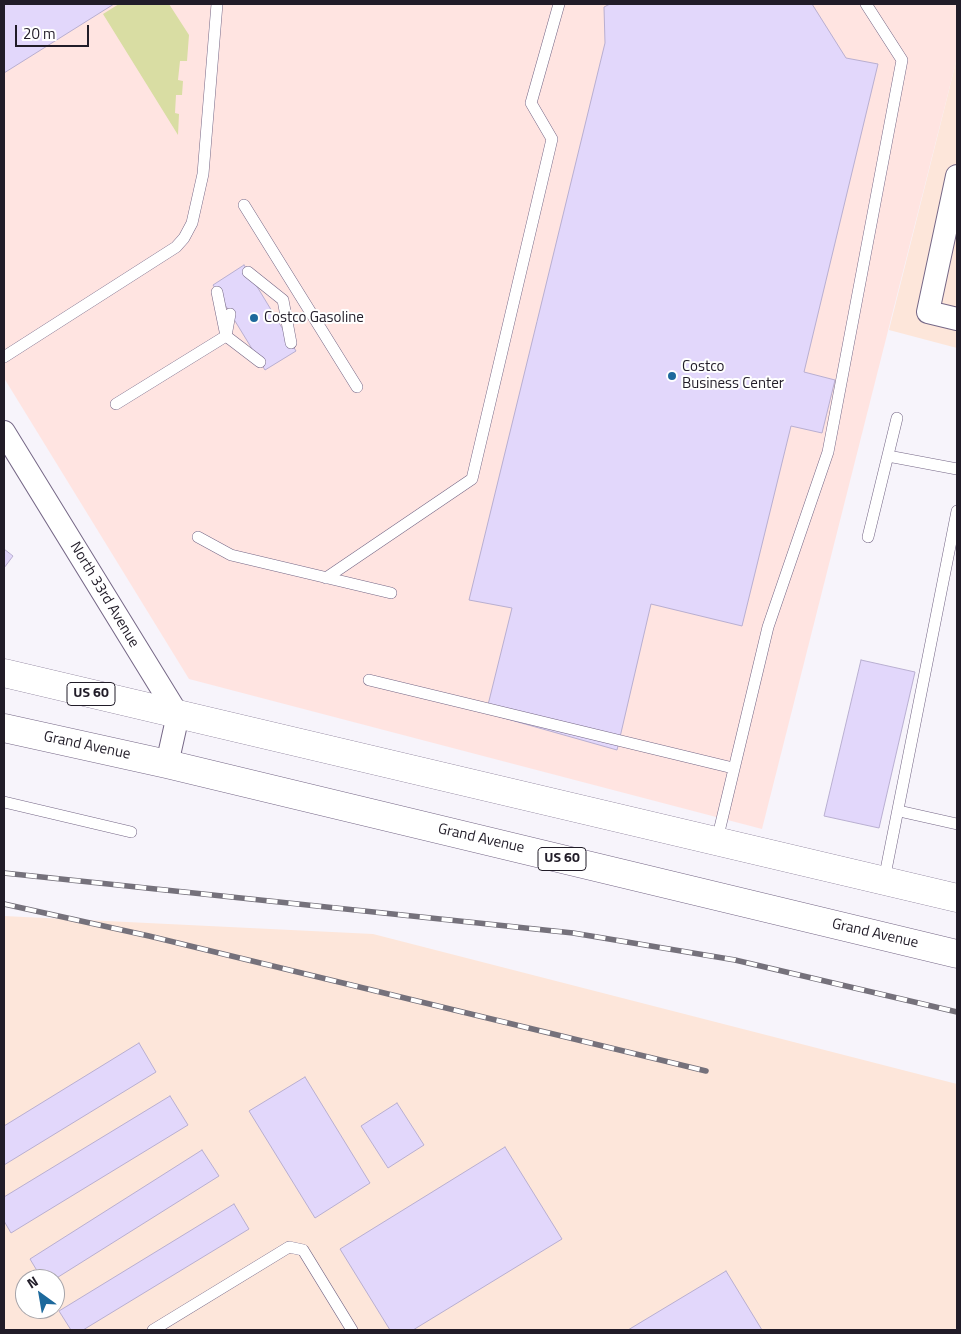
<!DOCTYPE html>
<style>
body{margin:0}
#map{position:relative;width:961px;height:1334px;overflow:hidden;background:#f7f4fb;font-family:"Titillium Web",sans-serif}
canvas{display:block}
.frame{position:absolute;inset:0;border:5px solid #211c28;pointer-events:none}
.north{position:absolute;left:15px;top:1269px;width:50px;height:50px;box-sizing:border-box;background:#fff;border:1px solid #a6a4a9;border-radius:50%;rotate:328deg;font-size:14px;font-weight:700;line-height:20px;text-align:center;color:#211c28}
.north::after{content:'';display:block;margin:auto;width:18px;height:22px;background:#1d699c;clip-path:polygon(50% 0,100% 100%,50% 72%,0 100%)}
.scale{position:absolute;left:15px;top:25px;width:74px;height:22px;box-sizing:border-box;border:2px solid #211c28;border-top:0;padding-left:6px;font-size:15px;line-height:18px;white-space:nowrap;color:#211c28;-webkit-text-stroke:4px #fff;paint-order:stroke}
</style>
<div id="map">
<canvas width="961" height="1334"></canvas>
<div class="frame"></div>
<div class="north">N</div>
<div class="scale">20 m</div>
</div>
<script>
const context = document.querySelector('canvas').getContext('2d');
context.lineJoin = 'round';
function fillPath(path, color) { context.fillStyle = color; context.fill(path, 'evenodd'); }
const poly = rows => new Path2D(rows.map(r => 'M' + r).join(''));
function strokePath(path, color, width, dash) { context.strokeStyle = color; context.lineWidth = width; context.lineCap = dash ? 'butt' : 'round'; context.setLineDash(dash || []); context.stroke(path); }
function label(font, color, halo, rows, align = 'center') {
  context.font = font + ' "Titillium Web",sans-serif'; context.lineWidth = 4; context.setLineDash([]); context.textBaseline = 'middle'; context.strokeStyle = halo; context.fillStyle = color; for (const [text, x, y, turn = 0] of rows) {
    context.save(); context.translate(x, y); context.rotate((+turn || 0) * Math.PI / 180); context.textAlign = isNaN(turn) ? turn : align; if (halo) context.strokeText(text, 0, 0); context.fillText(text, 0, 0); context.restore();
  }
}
fillPath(poly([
 [4,4,957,4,957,58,762,829,189,679,4,378]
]), '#ffe4e1');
fillPath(poly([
 [957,58,957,348,889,330],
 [4,916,373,934,957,1084,957,1330,4,1330],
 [25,1279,55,1279,55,1309,25,1309]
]), '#fde6da');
fillPath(poly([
 [119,4,169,4,189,35,187,61,180,61,178,80,183,81,182,95,176,95,175,113,179,114,178,135,103,14]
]), '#d9dda3');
const building = poly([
 [4,4,114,4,4,73,4,4],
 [610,4,812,4,846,58,878,64,804,372,835,380,822,433,791,426,742,626,651,604,617,750,486,713,512,608,469,600,605,43,604,7,610,4],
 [244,265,296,351,265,370,213,285,244,265],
 [4,549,13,556,4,568,4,549],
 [861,660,915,672,879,828,824,816,861,660],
 [139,1043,156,1072,4,1165,4,1126,139,1043],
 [305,1077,370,1183,315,1218,249,1111,305,1077],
 [170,1096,188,1125,11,1233,4,1221,4,1197,170,1096],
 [397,1103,424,1145,388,1168,361,1126,397,1103],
 [505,1147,562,1239,413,1330,390,1330,340,1249,505,1147],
 [202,1150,219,1176,55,1279,42,1279,30,1259,202,1150],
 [234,1204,249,1229,83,1330,71,1330,59,1311,234,1204],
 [726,1271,762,1330,628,1330,726,1271]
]);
fillPath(building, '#e2d7fb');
strokePath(building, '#b9afd1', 1);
const lane = poly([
 [244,205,357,387],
 [248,272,283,300,291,343],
 [217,292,226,336,260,362],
 [4,357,176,247,184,238,192,223,203,174,217,4],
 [116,404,226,336,230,314],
 [888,456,957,469],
 [198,537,231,555,391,593],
 [868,537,897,418],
 [326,578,472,479,552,139,531,103,559,4],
 [369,680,733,768],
 [4,802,131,832],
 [899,811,957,824],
 [717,840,768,627,828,452,902,60,866,4],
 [884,880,957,511],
 [153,1330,289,1247,303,1250,352,1330]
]);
const street = poly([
 [957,176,928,312,957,319],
 [4,432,178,715,167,764]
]);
const highway = poly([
 [4,673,957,898],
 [4,728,167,764,957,954]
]);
strokePath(lane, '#756786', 12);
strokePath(street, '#756786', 24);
strokePath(highway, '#756786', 29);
strokePath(lane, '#fff', 11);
strokePath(street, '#fff', 22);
strokePath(highway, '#fff', 28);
const rail = poly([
 [4,873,573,933,735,960,957,1012],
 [4,904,149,936,706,1071]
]);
strokePath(rail, '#75717b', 5.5);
strokePath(rail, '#fff', 4, [11]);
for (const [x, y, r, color] of [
 [254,318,5,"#1d699c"],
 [672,376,5,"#1d699c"]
]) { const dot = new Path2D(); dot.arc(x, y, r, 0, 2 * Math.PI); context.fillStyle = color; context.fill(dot); strokePath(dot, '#fff', 2); }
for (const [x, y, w] of [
 [91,694,48],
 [562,859,48]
]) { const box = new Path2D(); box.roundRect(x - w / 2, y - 11.5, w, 23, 4); context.fillStyle = '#fff'; context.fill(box); strokePath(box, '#211c28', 1); }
label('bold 14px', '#211c28', null, [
 ["US 60",91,694],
 ["US 60",562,859]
]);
label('15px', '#211c28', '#fff', [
 ["Costco Gasoline",264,318],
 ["Costco",682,367],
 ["Business Center",682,384]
], 'left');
label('15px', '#211c28', '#fff', [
 ["North 33rd Avenue",104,595,59],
 ["Grand Avenue",87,746,12],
 ["Grand Avenue",481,839,13],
 ["Grand Avenue",875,934,13]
]);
</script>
